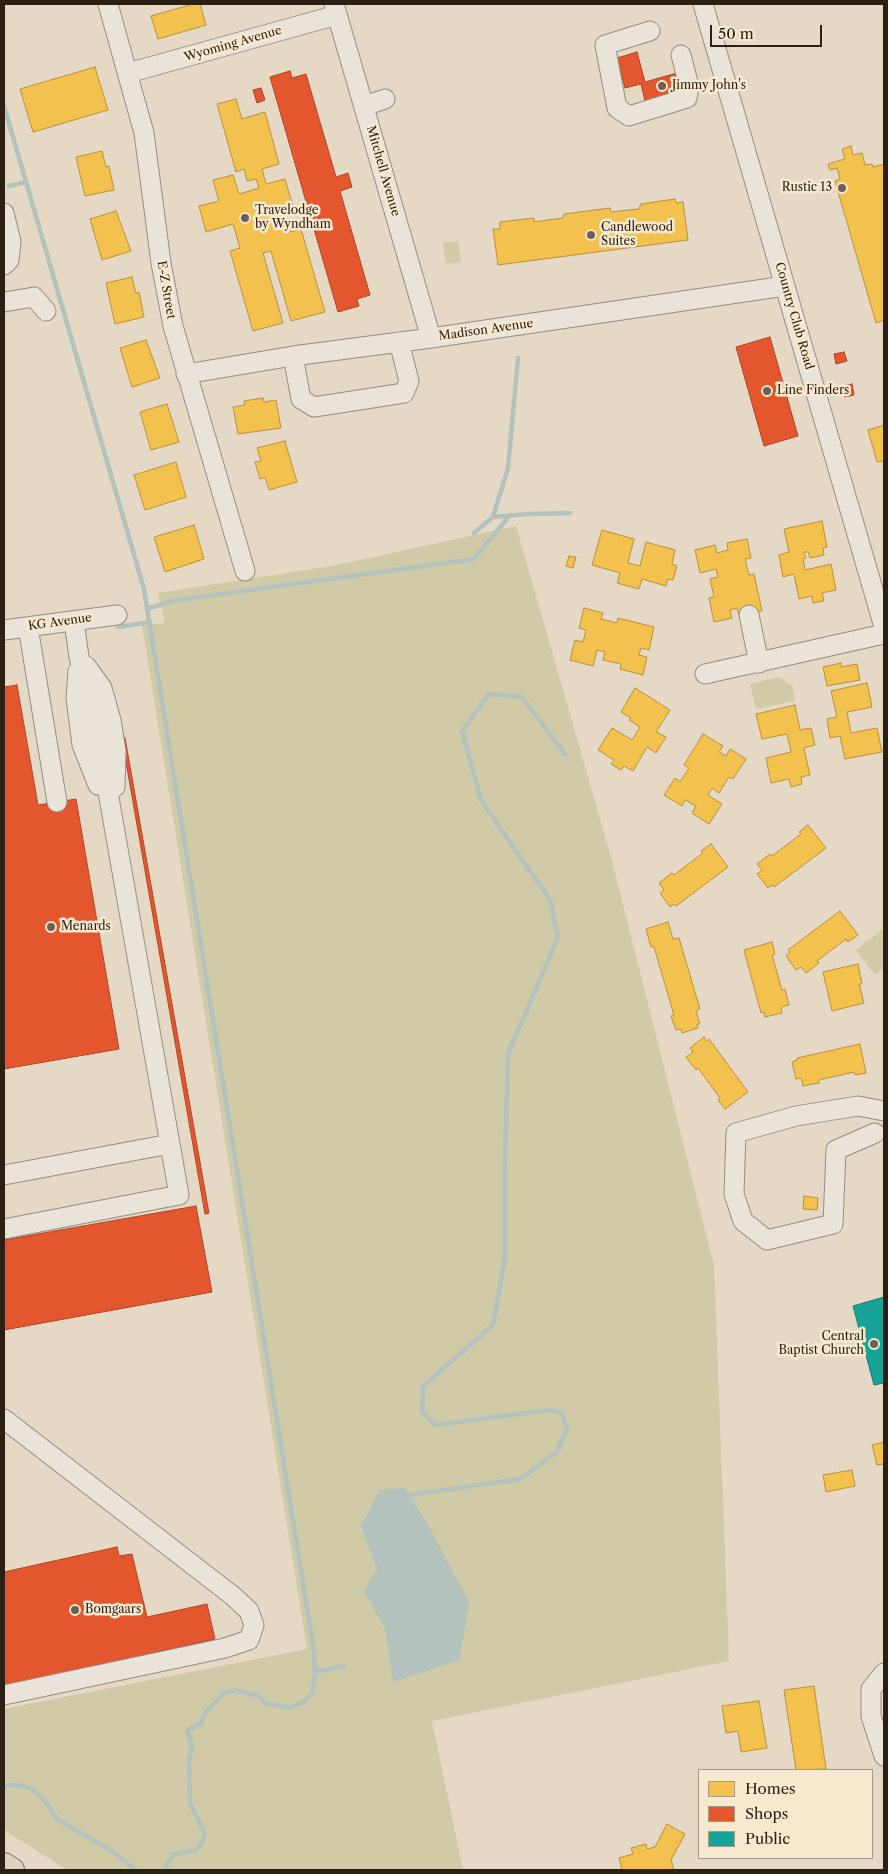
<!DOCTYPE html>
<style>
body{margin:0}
#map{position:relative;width:888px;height:1874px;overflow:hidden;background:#e5d8c5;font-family:"Libre Caslon Text",serif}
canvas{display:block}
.frame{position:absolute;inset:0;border:5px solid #2c1f14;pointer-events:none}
.legend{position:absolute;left:698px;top:1769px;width:175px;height:90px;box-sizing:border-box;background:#f7e8d0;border:1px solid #a69885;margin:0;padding:6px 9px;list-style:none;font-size:15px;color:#2c1f14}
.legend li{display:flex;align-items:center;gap:10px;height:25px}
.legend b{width:25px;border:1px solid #a69885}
.scale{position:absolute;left:710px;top:25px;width:112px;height:22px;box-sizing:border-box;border:2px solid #2c1f14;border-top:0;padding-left:6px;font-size:15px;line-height:18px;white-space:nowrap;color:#2c1f14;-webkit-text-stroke:4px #f7e8d0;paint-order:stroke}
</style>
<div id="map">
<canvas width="888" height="1874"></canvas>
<div class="frame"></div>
<ul class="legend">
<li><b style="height:14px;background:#f2c14e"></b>Homes</li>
<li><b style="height:14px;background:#e4572e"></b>Shops</li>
<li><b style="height:14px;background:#17a398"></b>Public</li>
</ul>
<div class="scale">50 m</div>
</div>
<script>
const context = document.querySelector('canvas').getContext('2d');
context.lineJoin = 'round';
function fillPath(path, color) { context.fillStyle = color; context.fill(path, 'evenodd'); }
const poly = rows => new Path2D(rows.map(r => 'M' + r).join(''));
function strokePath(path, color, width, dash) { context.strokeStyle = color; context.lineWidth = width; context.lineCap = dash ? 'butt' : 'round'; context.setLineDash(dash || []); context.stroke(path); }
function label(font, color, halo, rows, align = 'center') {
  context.font = font + ' "Libre Caslon Text",serif'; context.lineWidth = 5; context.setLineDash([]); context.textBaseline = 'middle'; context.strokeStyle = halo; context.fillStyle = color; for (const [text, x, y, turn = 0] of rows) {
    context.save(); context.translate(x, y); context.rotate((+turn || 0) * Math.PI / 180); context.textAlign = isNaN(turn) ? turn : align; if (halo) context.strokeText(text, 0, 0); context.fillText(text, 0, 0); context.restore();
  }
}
fillPath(poly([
 [458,241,461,262,446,264,443,243],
 [516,526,611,857,714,1265,729,1661,432,1721,463,1870,67,1870,4,1830,4,1709,307,1649,142,625,165,623,158,593,332,566],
 [779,677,792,686,795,701,756,709,750,684],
 [883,929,884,968,875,975,856,950]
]), '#d0caa6');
fillPath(poly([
 [405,1488,431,1530,469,1602,460,1660,393,1682,385,1628,364,1592,377,1568,361,1527,379,1490]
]), '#b3c2bc');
const homes = poly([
 [193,4,200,4,206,25,158,39,151,16,193,4],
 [95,67,108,110,33,132,20,89,95,67],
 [236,99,242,119,265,112,279,164,262,169,266,184,285,179,294,210,286,212,291,232,301,229,325,312,291,321,271,251,263,253,283,323,253,331,230,251,240,248,233,224,206,232,199,206,219,201,213,180,233,175,239,194,259,188,256,179,247,181,244,169,236,172,217,104,236,99],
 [851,146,853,155,862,153,865,165,872,164,873,167,884,164,884,320,876,323,835,181,840,179,837,168,830,170,828,164,845,159,842,149,851,146],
 [102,151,106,167,109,166,114,190,85,196,76,157,102,151],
 [675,199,676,203,683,202,688,240,498,265,493,229,500,229,500,222,534,218,534,222,563,218,564,214,610,208,611,212,639,209,641,204,675,199],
 [116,211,131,251,102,260,90,219,116,211],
 [132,277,136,293,139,292,144,317,115,324,106,283,132,277],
 [146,340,160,378,132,387,120,348,146,340],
 [263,398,264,402,276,400,281,428,238,434,233,407,245,405,244,401,263,398],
 [167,404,179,442,151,450,140,412,167,404],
 [884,425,884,461,877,462,868,430,884,425],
 [285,441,297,482,269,490,265,477,260,479,255,462,261,461,257,448,285,441],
 [176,462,186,497,145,510,134,475,176,462],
 [822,521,827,547,823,548,824,555,810,558,808,552,804,552,806,558,803,559,805,570,831,564,836,590,822,593,824,601,813,603,812,596,799,599,794,574,783,577,779,555,789,552,784,529,822,521],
 [194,525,204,559,165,572,154,537,194,525],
 [602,530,634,539,628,563,640,566,646,542,675,550,672,564,677,566,673,580,668,579,666,586,642,579,639,589,617,583,620,573,592,565,602,530],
 [747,539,751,558,745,559,749,575,754,574,762,611,739,615,737,608,730,610,732,618,714,622,709,598,714,597,710,579,718,577,716,569,700,573,695,550,715,545,717,553,728,550,727,543,747,539],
 [569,556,576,557,573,568,566,566,569,556],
 [584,608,603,613,601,619,617,623,618,618,654,627,649,650,641,648,639,655,647,657,643,675,620,669,621,664,603,660,605,652,597,650,593,666,570,660,575,640,583,642,586,630,579,628,584,608],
 [841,663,841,667,857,664,860,680,827,686,823,667,841,663],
 [867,683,872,707,847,712,851,733,877,728,882,752,845,759,840,736,830,738,827,719,837,717,831,691,867,683],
 [635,688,670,710,656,732,666,737,656,753,647,747,633,771,624,766,621,770,611,764,614,760,598,750,612,728,632,740,640,727,629,720,631,718,621,712,635,688],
 [795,705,800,730,811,728,815,745,804,748,810,775,801,777,802,784,791,787,789,779,771,783,766,758,791,752,787,734,762,739,756,714,795,705],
 [703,734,723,746,719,752,726,756,730,749,746,759,733,779,729,777,719,793,712,788,708,795,722,804,709,824,692,813,696,806,685,800,682,806,664,795,675,778,680,782,689,768,684,765,703,734],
 [808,825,826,848,774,887,772,885,768,888,757,874,762,870,757,864,770,854,772,856,801,834,799,832,808,825],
 [711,844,728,867,676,906,674,904,670,907,660,893,664,890,659,883,672,873,674,875,703,853,701,851,711,844],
 [840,911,858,935,848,942,846,939,817,961,819,963,806,973,801,967,796,970,786,956,790,952,788,950,840,911],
 [668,922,673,939,679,938,700,1009,696,1011,700,1024,697,1024,698,1028,682,1033,681,1029,676,1030,671,1016,674,1015,654,947,651,947,646,929,668,922],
 [772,942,775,954,772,955,782,990,785,989,789,1005,781,1007,782,1013,765,1017,764,1012,761,1013,744,950,772,942],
 [858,964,862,984,859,984,864,1003,832,1011,823,972,858,964],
 [704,1037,707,1041,709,1039,748,1092,725,1109,718,1100,720,1098,698,1068,696,1070,686,1057,693,1052,690,1048,704,1037],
 [860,1044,866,1073,855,1075,854,1072,819,1080,819,1083,803,1086,801,1078,796,1079,792,1062,797,1060,797,1058,860,1044],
 [804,1196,818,1198,817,1210,803,1209,804,1196],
 [884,1442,884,1464,877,1465,872,1445,884,1442],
 [852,1470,855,1486,826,1492,823,1475,852,1470],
 [814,1686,826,1769,796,1770,784,1690,814,1686],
 [759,1701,767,1748,741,1752,738,1731,726,1733,722,1706,759,1701],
 [667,1824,685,1834,671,1860,674,1870,622,1870,619,1858,633,1854,631,1848,646,1844,647,1849,655,1847,667,1824]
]);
fillPath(homes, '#f2c14e');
strokePath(homes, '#b7903d', 1);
const shops = poly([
 [637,52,645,82,677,73,682,91,645,101,641,84,625,88,617,58,637,52],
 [290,71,292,78,306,74,336,177,348,173,352,187,340,191,370,295,357,299,359,306,338,312,270,77,290,71],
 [261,88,265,100,257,103,253,90,261,88],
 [770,337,798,436,764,446,736,347,770,337],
 [844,352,847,361,836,364,834,354,844,352],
 [852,384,854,395,845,397,842,386,852,384],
 [17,685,38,805,76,799,119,1049,4,1069,4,687,17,685],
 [125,738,209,1213,205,1214,122,739,125,738],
 [196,1206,212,1292,4,1330,4,1240,196,1206],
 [117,1547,119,1556,132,1554,147,1617,207,1604,215,1639,4,1687,4,1572,117,1547]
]);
fillPath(shops, '#e4572e');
strokePath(shops, '#ad4626', 1);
const public = poly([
 [884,1297,884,1383,874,1385,853,1306,884,1297]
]);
fillPath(public, '#17a398');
strokePath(public, '#1d7b70', 1);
strokePath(poly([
 [4,106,144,589,314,1652,315,1672,313,1692,305,1701,290,1708,264,1703,259,1696,234,1690,224,1693,206,1712,201,1723,187,1731,192,1746,189,1760,190,1803,205,1834,202,1843,195,1850,173,1855,164,1870],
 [9,186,26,182],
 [518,358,508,468,493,517,528,514,570,513],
 [474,533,493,517],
 [147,609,171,601,474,559,510,515],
 [118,627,150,622],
 [409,1495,520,1479,557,1452,567,1429,561,1412,549,1410,435,1425,422,1411,423,1386,493,1325,505,1258,505,1162,508,1054,558,937,550,900,481,800,462,731,489,694,522,697,565,754],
 [315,1672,344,1666],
 [4,1789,6,1785,17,1785,31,1788,43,1799,58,1820,111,1850,135,1870]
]), '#b3c2bc', 4.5);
const minor = poly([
 [108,4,144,133,161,263,173,326,245,571],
 [334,4,431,338],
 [703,4,884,627],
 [650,31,605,45,617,108,629,116,687,98,689,86,681,55],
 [128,73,337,15],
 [364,106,385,99],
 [4,213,11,242,9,260,4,265],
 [4,302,34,297,46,311],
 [293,356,301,399,314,407,404,393,409,381,399,342],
 [186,374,293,356,431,338,785,286],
 [749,615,759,663],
 [28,627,57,802],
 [4,630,117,615],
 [86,666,102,688,111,720,116,751,115,787],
 [78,671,76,698,82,745,98,785],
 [705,674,884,634],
 [875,1133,836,1150,833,1224,767,1240,743,1221,734,1194,736,1133,796,1116,858,1106,884,1111],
 [4,1175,170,1144],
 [4,1229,179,1195,93,707,79,657,74,621],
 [4,1419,233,1596,249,1611,254,1625,249,1640,225,1648,4,1695],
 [884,1673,871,1689,871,1716,884,1756]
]);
const major = poly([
 [4,1865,12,1870]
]);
strokePath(minor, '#958c80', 21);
strokePath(major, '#7b7368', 26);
strokePath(minor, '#e9e3d9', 19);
strokePath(major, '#ddd3c4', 24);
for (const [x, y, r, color] of [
 [662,86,5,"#6d6052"],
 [842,188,5,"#6d6052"],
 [245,218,5,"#6d6052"],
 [591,235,5,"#6d6052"],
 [767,391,5,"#6d6052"],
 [51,927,5,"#6d6052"],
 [874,1344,5,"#6d6052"],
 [75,1610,5,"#6d6052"]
]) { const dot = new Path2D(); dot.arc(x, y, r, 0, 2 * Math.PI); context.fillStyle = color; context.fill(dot); strokePath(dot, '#f7e8d0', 2); }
label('12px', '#2c1f14', '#f7e8d0', [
 ["Wyoming Avenue",233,44,-16],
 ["Mitchell Avenue",383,171,74],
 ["E-Z Street",166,290,80],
 ["Country Club Road",794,316,74],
 ["Madison Avenue",486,330,-8],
 ["KG Avenue",60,622,-8]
]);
label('12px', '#2c1f14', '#f7e8d0', [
 ["Jimmy John's",672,86],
 ["Rustic 13",832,188,"right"],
 ["Travelodge",255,211],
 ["by Wyndham",255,225],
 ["Candlewood",601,228],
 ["Suites",601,242],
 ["Line Finders",777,391],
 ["Menards",61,927],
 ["Central",864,1337,"right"],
 ["Baptist Church",864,1351,"right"],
 ["Bomgaars",85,1610]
], 'left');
</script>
